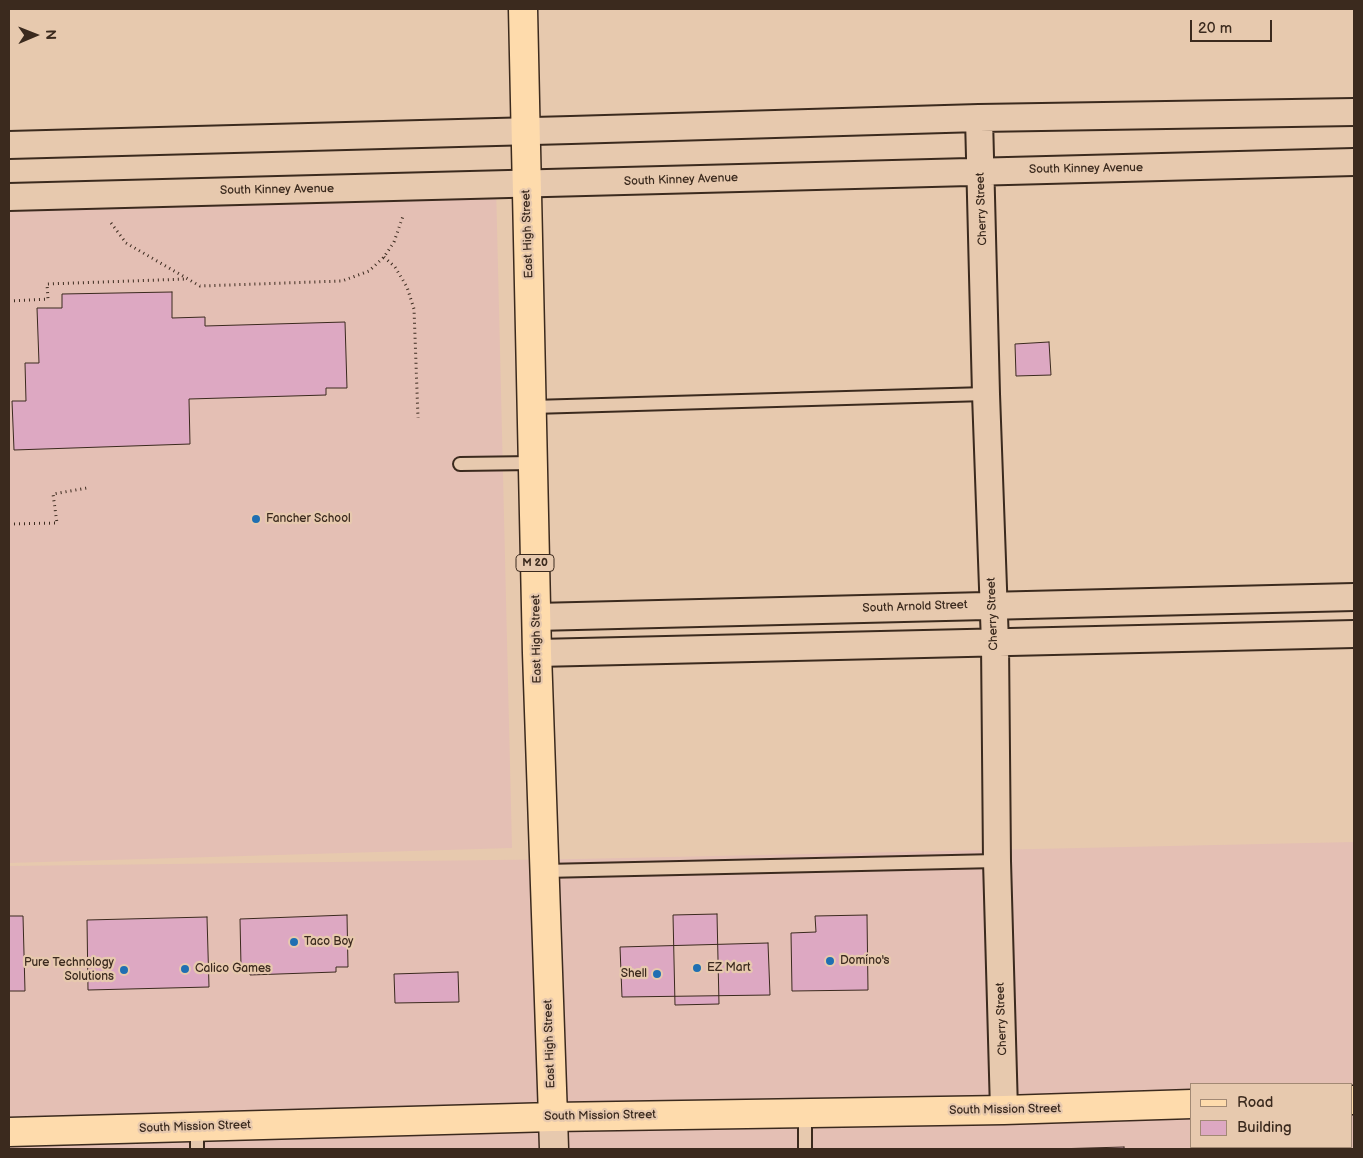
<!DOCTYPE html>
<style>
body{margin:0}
#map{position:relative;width:1363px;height:1158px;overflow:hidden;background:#e7c9ae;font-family:"Balsamiq Sans",sans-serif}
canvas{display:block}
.frame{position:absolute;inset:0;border:10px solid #3b2a1e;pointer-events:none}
.legend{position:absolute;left:1190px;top:1083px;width:162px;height:65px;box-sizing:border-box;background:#e7c9ae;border:1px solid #a28974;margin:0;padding:6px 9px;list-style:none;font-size:15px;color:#3b2a1e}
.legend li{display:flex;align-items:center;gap:10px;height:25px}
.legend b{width:25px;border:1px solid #a28974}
.north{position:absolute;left:10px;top:10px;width:50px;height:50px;-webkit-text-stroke:4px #e7c9ae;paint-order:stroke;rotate:89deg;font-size:14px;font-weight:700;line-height:20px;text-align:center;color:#3b2a1e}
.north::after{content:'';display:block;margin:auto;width:18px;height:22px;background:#3b2a1e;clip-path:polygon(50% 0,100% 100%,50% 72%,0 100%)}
.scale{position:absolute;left:1190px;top:20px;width:82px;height:22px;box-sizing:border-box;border:2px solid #3b2a1e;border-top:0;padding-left:6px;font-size:15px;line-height:18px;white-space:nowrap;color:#3b2a1e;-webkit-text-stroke:4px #e7c9ae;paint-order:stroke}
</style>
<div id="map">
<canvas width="1363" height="1158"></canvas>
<div class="frame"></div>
<ul class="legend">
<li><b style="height:6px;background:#fedbac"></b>Road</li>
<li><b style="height:14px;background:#dda8c2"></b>Building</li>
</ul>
<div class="north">N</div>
<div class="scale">20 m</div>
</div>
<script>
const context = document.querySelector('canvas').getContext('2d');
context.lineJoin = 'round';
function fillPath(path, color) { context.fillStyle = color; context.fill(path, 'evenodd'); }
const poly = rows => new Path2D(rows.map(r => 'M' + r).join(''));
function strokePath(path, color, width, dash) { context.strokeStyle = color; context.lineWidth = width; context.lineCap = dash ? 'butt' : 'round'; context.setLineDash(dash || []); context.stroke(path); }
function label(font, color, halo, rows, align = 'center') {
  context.font = font + ' "Balsamiq Sans",sans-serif'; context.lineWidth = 4.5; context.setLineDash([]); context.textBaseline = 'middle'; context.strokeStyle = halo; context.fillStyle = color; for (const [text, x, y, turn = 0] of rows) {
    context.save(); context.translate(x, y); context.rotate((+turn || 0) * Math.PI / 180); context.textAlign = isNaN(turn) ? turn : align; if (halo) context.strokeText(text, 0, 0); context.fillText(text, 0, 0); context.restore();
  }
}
fillPath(poly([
 [496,185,512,848,9,863,9,197],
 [1354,842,1354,1149,9,1149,9,866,577,859],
 [1192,1084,1352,1084,1352,1147,1192,1147]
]), '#e4bfb4');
const building = poly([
 [172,292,172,318,205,317,205,326,345,322,347,388,326,388,326,395,189,399,190,444,14,450,12,401,26,401,25,363,39,363,37,308,62,308,62,294,172,292],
 [1049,342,1051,375,1016,376,1015,344,1049,342],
 [717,914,719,1004,675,1005,673,915,717,914],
 [347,915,348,967,336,967,336,972,250,975,249,965,241,966,240,919,347,915],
 [867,915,868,990,792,991,791,933,816,932,815,916,867,915],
 [9,916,23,916,25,991,9,991,9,916],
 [207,917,209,987,88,990,87,920,207,917],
 [768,943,770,995,622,997,620,947,768,943],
 [458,972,459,1002,395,1003,394,974,458,972],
 [1124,1147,1124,1149,1054,1149,1124,1147]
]);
fillPath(building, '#dda8c2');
strokePath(building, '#3b2a1e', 1);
const service = poly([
 [532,407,986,394],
 [460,464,533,463],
 [544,871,997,861],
 [805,1113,805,1149],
 [197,1149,197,1126]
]);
const minor = poly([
 [979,118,986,394,995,643,997,861,1004,1110],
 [9,145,571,130,979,118,1354,112],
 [9,197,1354,162],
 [536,617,1354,597],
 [537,653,1354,634]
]);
const tertiary = poly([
 [553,1117,554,1149]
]);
const primary = poly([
 [523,9,537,653,553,1117],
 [1352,1100,1354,1100],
 [9,1132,553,1117,1004,1110,1192,1104]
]);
strokePath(service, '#3b2a1e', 16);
strokePath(minor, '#3b2a1e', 30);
strokePath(tertiary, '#3b2a1e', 31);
strokePath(primary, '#3b2a1e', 31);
strokePath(poly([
 [111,223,126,243,200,286,342,281,369,271,384,257,394,242,403,216],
 [384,257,395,267,407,287,414,309,418,418],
 [9,301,48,299,47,284,187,279],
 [9,524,57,523,53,494,87,488]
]), '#3b2a1e', 3, [1, 4]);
strokePath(service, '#e7c9ae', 12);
strokePath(minor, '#e7c9ae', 26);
strokePath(tertiary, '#e7c9ae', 28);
strokePath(primary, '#fedbac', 28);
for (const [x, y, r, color] of [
 [256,519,5,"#1f6fb2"],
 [294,942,5,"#1f6fb2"],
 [830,961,5,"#1f6fb2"],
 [697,968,5,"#1f6fb2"],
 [185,969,5,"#1f6fb2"],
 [124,970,5,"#1f6fb2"],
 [657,974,5,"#1f6fb2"]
]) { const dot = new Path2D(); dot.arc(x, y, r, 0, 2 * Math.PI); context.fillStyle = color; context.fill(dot); strokePath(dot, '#e7c9ae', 2); }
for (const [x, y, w] of [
 [535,563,38]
]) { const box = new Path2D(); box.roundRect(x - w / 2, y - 8.5, w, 17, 4); context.fillStyle = '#e7c9ae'; context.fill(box); strokePath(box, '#3b2a1e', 1); }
label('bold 11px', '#3b2a1e', null, [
 ["M 20",535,563]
]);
label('12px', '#3b2a1e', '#e7c9ae', [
 ["South Kinney Avenue",1086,169,-1],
 ["South Kinney Avenue",681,180,-2],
 ["South Kinney Avenue",277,190,-1],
 ["Cherry Street",982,209,-92],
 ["East High Street",528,234,-92],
 ["South Arnold Street",915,607,-2],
 ["Cherry Street",993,614,-92],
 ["East High Street",537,639,-91],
 ["Cherry Street",1002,1019,-92],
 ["East High Street",550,1044,-92],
 ["South Mission Street",1005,1110,-1],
 ["South Mission Street",600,1116,-1],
 ["South Mission Street",195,1127,-2]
]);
label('12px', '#3b2a1e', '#e7c9ae', [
 ["Fancher School",266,519],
 ["Taco Boy",304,942],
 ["Domino's",840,961],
 ["Pure Technology",114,963,"right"],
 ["Solutions",114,977,"right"],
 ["EZ Mart",707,968],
 ["Calico Games",195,969],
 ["Shell",647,974,"right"]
], 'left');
</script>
